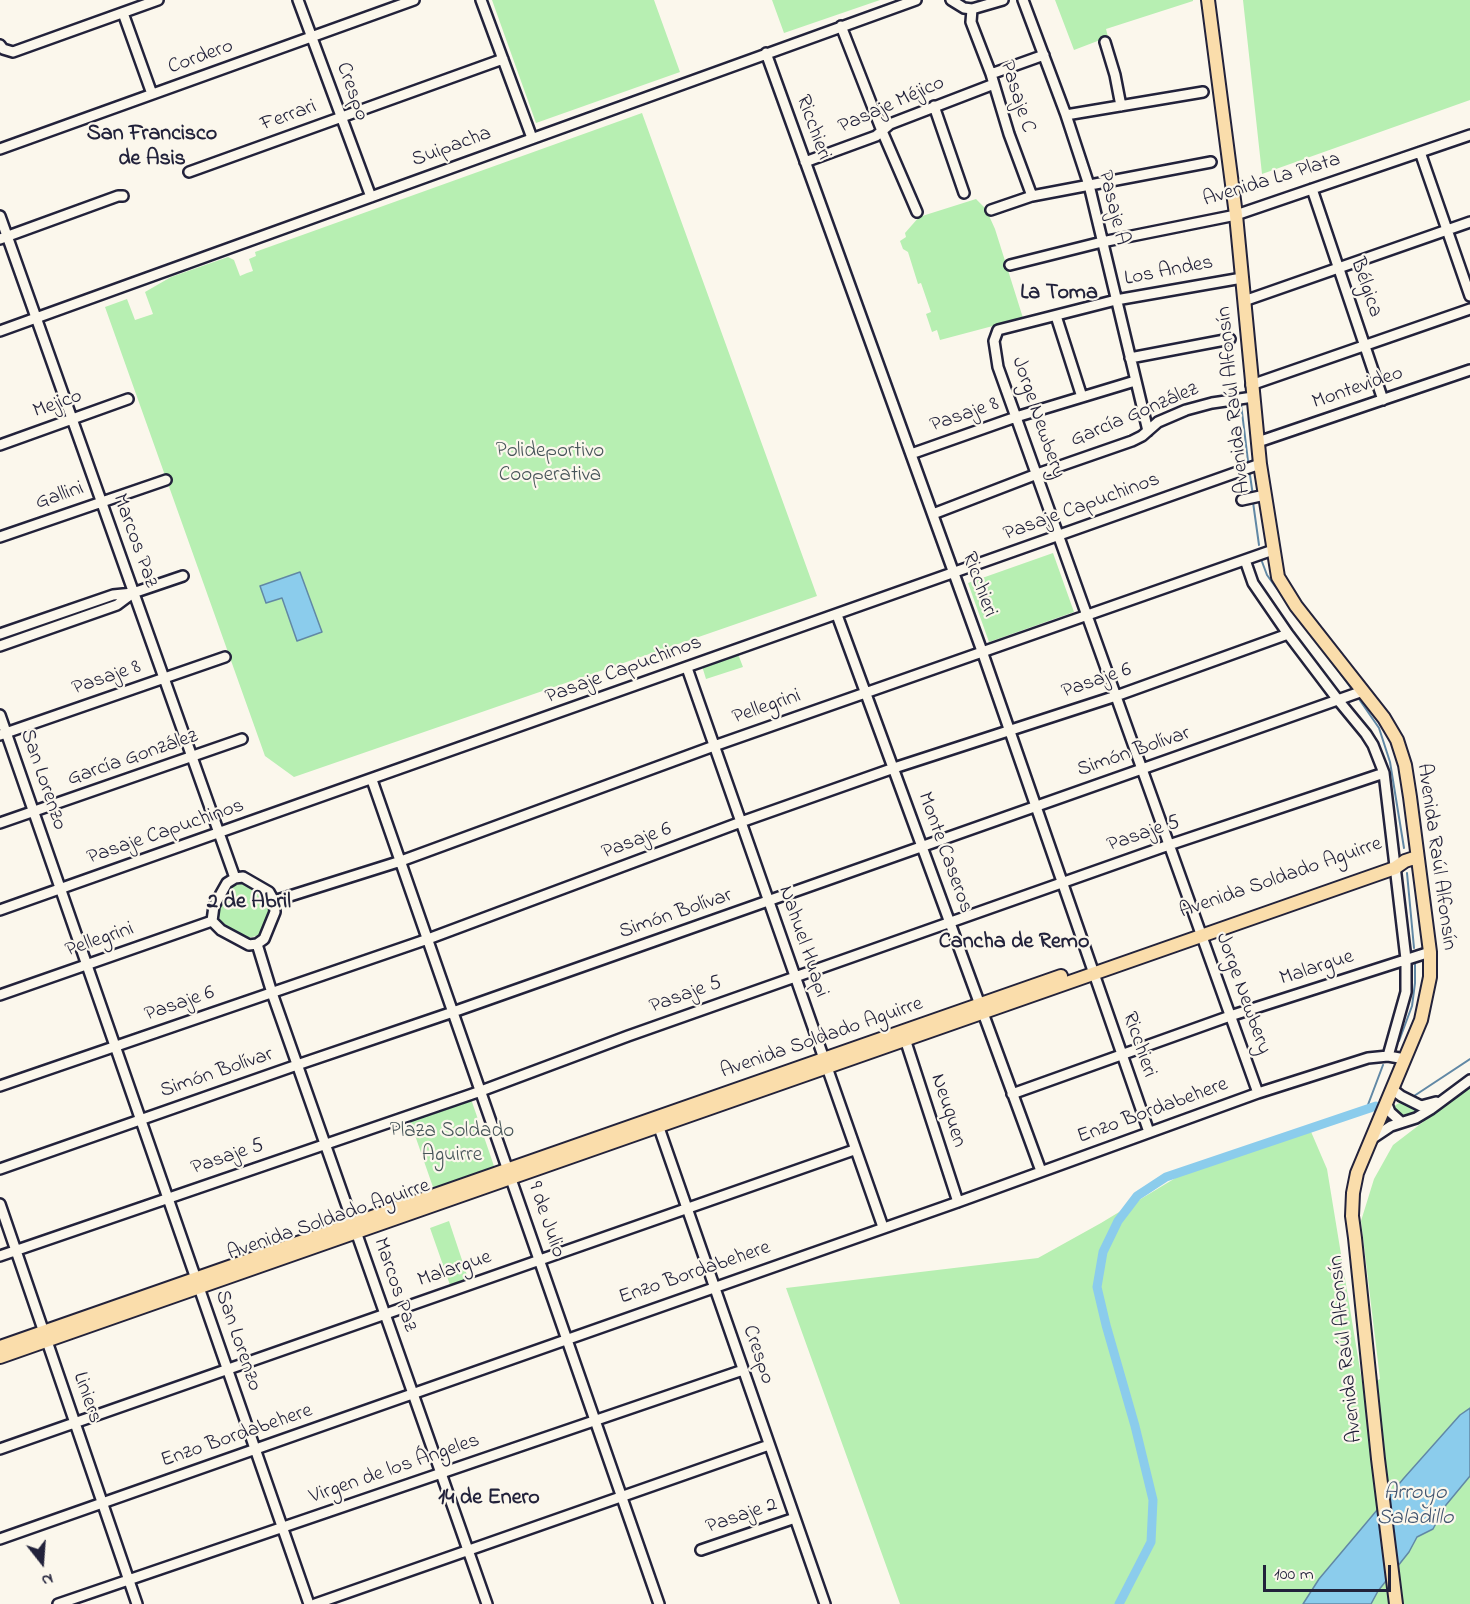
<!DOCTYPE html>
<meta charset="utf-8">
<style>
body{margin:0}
#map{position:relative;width:1470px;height:1604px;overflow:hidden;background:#fbf7ec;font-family:"Indie Flower",sans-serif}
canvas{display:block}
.north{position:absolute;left:12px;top:1532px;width:60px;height:60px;-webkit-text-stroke:4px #fbf7ec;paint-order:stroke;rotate:163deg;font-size:16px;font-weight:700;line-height:24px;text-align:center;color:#22223b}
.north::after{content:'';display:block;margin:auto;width:21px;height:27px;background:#22223b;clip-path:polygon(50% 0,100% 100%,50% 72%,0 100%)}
.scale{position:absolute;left:1263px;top:1565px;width:128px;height:27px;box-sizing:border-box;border:3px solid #22223b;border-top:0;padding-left:8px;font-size:18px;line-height:21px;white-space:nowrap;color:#22223b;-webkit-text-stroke:4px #fbf7ec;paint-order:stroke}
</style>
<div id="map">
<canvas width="1470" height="1604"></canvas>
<div class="north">N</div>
<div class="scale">100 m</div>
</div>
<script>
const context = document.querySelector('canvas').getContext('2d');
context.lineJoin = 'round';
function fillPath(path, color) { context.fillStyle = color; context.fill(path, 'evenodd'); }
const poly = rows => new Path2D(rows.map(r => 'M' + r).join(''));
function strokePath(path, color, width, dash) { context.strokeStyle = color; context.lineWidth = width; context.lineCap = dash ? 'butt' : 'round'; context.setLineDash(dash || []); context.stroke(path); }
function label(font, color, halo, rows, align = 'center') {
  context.font = font + ' "Indie Flower",sans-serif'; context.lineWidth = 4.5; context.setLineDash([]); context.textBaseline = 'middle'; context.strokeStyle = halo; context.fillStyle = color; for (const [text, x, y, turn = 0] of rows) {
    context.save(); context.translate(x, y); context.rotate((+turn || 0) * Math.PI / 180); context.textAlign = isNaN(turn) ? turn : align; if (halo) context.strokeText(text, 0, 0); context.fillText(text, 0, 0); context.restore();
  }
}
fillPath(poly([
 [492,0,654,0,680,72,536,123],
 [772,0,880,0,784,33],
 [1055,0,1193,0,1193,1,1106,29,1108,37,1074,50],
 [1243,0,1470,0,1470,100,1262,174],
 [642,113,817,596,294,777,265,756,105,307,127,299,135,320,153,314,145,292,171,277,228,257,234,260,240,276,247,273,253,271,249,259,256,256,255,252],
 [976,199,986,209,995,229,1023,318,940,340,937,330,932,332,926,314,931,312,921,283,918,284,908,252,903,249,900,241,906,237,905,233,919,217],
 [1053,553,1074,612,989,642,968,583],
 [738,654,743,667,706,679,702,666],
 [242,883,263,893,269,909,260,935,248,938,221,924,218,911,229,888],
 [1470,1086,1470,1408,1460,1415,1404,1478,1319,1579,1303,1604,900,1604,786,1288,1038,1258,1101,1223,1187,1171,1309,1127,1327,1169,1363,1388,1380,1379,1361,1221,1374,1179,1393,1145],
 [471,1099,495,1169,434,1190,410,1121],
 [1401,1102,1422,1110,1422,1111,1405,1117,1399,1116,1394,1106],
 [449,1221,468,1278,450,1285,430,1228],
 [1470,1476,1470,1604,1371,1604,1378,1591,1409,1552,1417,1537,1433,1529,1446,1505]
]), '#b7efb2');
const water = poly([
 [300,572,322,632,297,641,282,598,266,603,260,586,300,572],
 [1470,1408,1470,1476,1446,1505,1433,1529,1417,1537,1409,1552,1378,1591,1371,1604,1303,1604,1319,1579,1404,1478,1460,1415,1470,1408]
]);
fillPath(water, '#8bccec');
strokePath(water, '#6188a5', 1.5);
strokePath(poly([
 [1241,404,1248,461],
 [1250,475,1253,496],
 [1253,502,1259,545],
 [1261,559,1267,575,1285,600],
 [1314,638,1351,688],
 [1359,699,1379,728,1390,762,1404,848],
 [1407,873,1414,948],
 [1399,1041,1412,1006,1415,983,1415,959],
 [1414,1096,1470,1059],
 [1366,1110,1383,1065]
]), '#6188a5', 2);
strokePath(poly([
 [1119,1604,1151,1542,1153,1500,1135,1426,1106,1325,1097,1287,1103,1252,1118,1221,1137,1196,1166,1177,1376,1106]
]), '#8bccec', 9);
const minor = poly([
 [298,0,371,197],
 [481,0,532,138],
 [951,0,964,8,972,9,1003,0],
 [1023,0,1066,115,1089,185,1148,431],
 [972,9,971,22,991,74,1009,134,1032,196],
 [123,13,152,94],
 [841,26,882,131,917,212],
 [1105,42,1115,75,1121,106],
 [0,45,3,49,13,52,158,0],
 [766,53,982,651,1149,1132],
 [991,74,1044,55],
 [934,106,964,193],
 [1066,115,1203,92],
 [0,149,414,0],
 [1420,152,1470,296],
 [805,162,876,136,890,124,994,84],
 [189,172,503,59],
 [1312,189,1383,400],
 [991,210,1032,196,1211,162],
 [0,216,235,878],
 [0,239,118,196,123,196],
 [1010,265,1102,242,1236,215,1470,135],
 [1242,278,1116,300,998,330,994,341,998,367,1258,1093],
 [1244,301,1470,222],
 [1056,316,1082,397],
 [0,331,916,0],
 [1130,358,1230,339],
 [1251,385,1470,309],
 [1258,442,1470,370],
 [0,445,128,399],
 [911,454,1016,417,1135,381],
 [1242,500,1265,495],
 [933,514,1037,474,1132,441,1142,436,1158,422,1186,410,1212,403,1253,397],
 [0,537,166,480],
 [1245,560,1253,583,1288,634,1338,700,1366,734,1373,745,1384,773,1406,959,1406,992,1388,1056],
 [837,615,1041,1171],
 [0,634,113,595,133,593,183,576],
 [0,646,117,605,133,593],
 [687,668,883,1227],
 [0,715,309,1604],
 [0,735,225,657],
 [372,780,659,1604],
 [0,823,242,739],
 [243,877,269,892,274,901,275,912,264,939,257,944,249,945,221,930,212,921,214,906,227,883,235,878,243,877],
 [274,901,401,861,714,746,1273,550],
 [0,910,1260,464],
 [257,944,272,993,487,1604],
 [0,995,212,921],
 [904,1036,958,1202],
 [0,1086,428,939,741,822,894,768,1116,696,1288,634],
 [1392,1089,1401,1096,1421,1106,1436,1102],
 [1012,1094,1230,1016,1430,952],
 [1386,1102,1390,1112,1401,1122],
 [657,1122,825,1604],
 [1373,1138,1391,1126,1416,1118,1431,1109,1470,1080],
 [0,1169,297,1065,453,1012,1363,691],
 [0,1204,137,1604],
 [0,1256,481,1091,628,1036,1169,845,1384,773],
 [0,1449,854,1150],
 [0,1539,958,1202,1258,1093,1368,1058,1388,1056,1405,1059],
 [701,1550,795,1518],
 [58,1604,743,1370],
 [315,1604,769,1445]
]);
const major = poly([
 [1208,0,1236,215,1260,464,1278,577,1296,606,1384,718,1397,740,1405,765,1410,797,1430,952,1430,977,1421,1020,1357,1173,1353,1193,1352,1216,1355,1238,1378,1459,1396,1604],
 [0,1347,1061,976],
 [0,1357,1395,868,1405,861,1417,857]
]);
strokePath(minor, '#22223b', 14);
strokePath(major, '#22223b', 16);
strokePath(minor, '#fbf7ec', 9);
strokePath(major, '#faddab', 12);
label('21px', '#22223b', '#fbf7ec', [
 ["Cordero",201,58,-20],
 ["Crespo",351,92,70],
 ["Pasaje C",1016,97,72],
 ["Pasaje Méjico",892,106,-24],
 ["Ferrari",289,117,-20],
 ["Ricchieri",812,128,70],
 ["Suipacha",452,148,-20],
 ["Avenida La Plata",1272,181,-17],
 ["Pasaje A",1112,208,76],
 ["Los Andes",1169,272,-11],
 ["Bélgica",1365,288,71],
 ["Montevideo",1358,389,-19],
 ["Avenida Raúl Alfonsín",1235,400,-96],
 ["Mejico",58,405,-20],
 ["Pasaje 8",965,416,-19],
 ["García González",1135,416,-23],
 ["Jorge Newbery",1037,418,71],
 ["Gallini",60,497,-19],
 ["Pasaje Capuchinos",1082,508,-20],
 ["Marcos Paz",134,541,70],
 ["Ricchieri",978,585,70],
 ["Pasaje Capuchinos",624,671,-20],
 ["Pasaje 8",107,679,-19],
 ["Pasaje 6",1097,682,-19],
 ["Pellegrini",767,708,-19],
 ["Simón Bolívar",1134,753,-19],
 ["García González",133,759,-19],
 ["San Lorenzo",42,780,71],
 ["Pasaje Capuchinos",166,833,-19],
 ["Pasaje 5",1144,835,-19],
 ["Pasaje 6",637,842,-20],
 ["Monte Caseros",944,853,70],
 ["Avenida Raúl Alfonsín",1435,857,82],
 ["Avenida Soldado Aguirre",1281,879,-19],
 ["Simón Bolívar",676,915,-19],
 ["Pellegrini",100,941,-19],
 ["Nahuel Huapi",802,942,71],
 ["Malargue",1317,969,-18],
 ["Jorge Newbery",1242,994,70],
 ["Pasaje 5",686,996,-20],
 ["Pasaje 6",180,1005,-19],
 ["Avenida Soldado Aguirre",822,1039,-19],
 ["Ricchieri",1138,1045,71],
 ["Simón Bolívar",217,1074,-19],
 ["Neuquen",947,1111,72],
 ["Enzo Bordabehere",1153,1112,-20],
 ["Pasaje 5",228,1158,-19],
 ["9 de Julio",545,1220,71],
 ["Avenida Soldado Aguirre",329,1221,-19],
 ["Malargue",455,1270,-19],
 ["Enzo Bordabehere",695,1274,-19],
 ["Marcos Paz",394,1285,71],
 ["San Lorenzo",237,1341,71],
 ["Avenida Raúl Alfonsín",1347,1349,-96],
 ["Crespo",757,1355,71],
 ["Liniers",86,1398,71],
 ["Enzo Bordabehere",237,1437,-19],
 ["Virgen de los Ángeles",395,1470,-19],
 ["Pasaje 2",742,1517,-19]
]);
label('21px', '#475559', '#fbf7ec', [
 ["Polideportivo",550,453],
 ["Cooperativa",550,477],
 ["Plaza Soldado",452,1133],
 ["Aguirre",452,1157]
]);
label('bold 22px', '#22223b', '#fbf7ec', [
 ["San Francisco",152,135],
 ["de Asis",152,160],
 ["La Toma",1059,294],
 ["2 de Abril",249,903],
 ["Cancha de Remo",1014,943],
 ["14 de Enero",489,1499]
]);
label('italic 22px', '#425570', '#fbf7ec', [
 ["Arroyo",1415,1494],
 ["Saladillo",1415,1519]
]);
</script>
